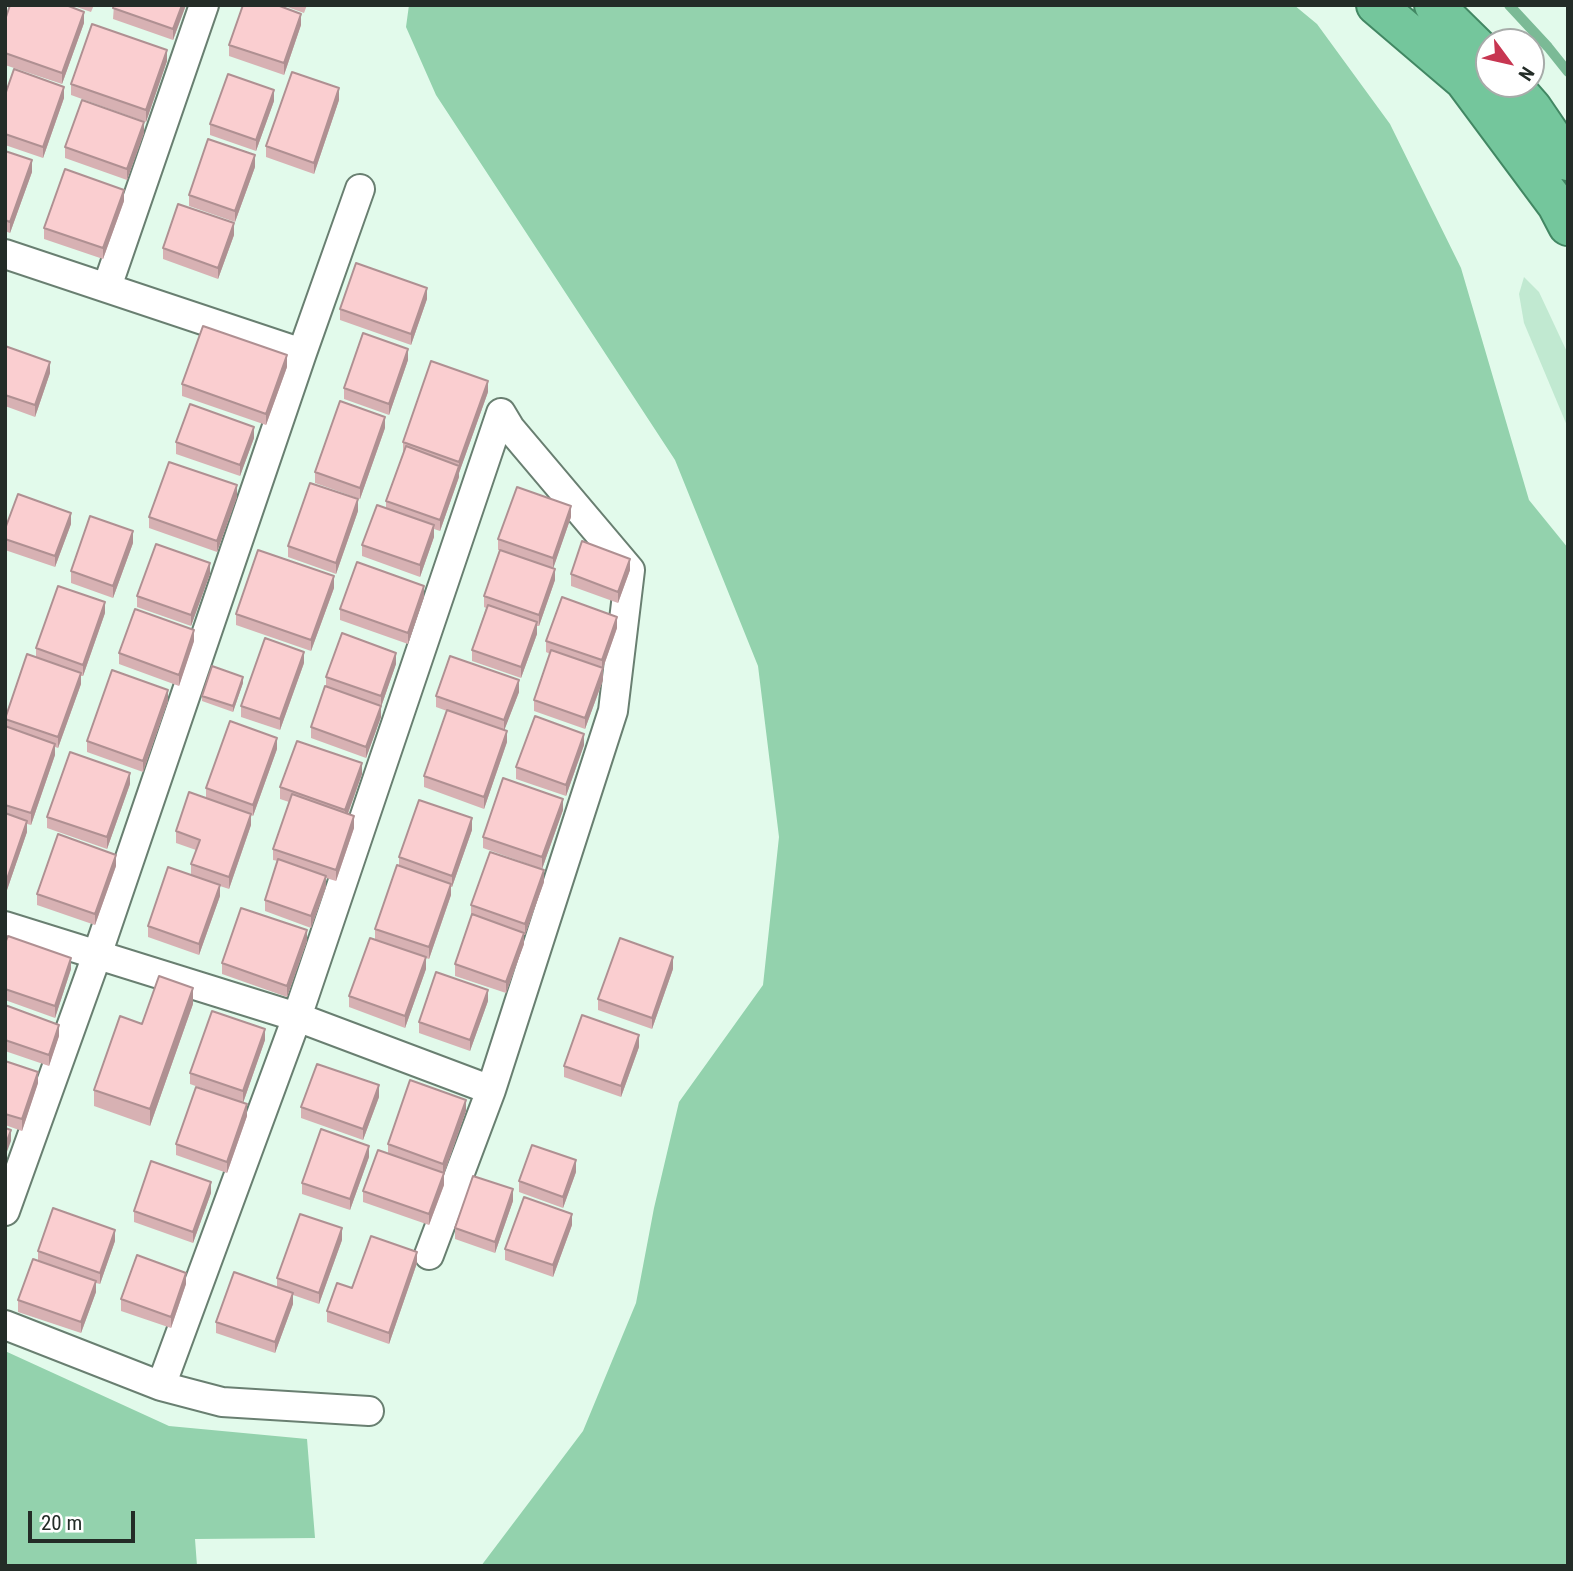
<!DOCTYPE html>
<style>
body{margin:0}
#map{position:relative;width:1573px;height:1571px;overflow:hidden;background:#e2faeb;font-family:"Roboto Condensed",sans-serif}
canvas{display:block}
.frame{position:absolute;inset:0;border:7px solid #232c27;pointer-events:none}
.north{position:absolute;left:1475px;top:28px;width:70px;height:70px;box-sizing:border-box;background:#fff;border:2px solid #a7aba9;border-radius:50%;rotate:123deg;font-size:19px;font-weight:700;line-height:28px;text-align:center;color:#232c27}
.north::after{content:'';display:block;margin:auto;width:24px;height:32px;background:#c73651;clip-path:polygon(50% 0,100% 100%,50% 72%,0 100%)}
.scale{position:absolute;left:28px;top:1511px;width:107px;height:32px;box-sizing:border-box;border:4px solid #232c27;border-top:0;padding-left:9px;font-size:21px;line-height:24px;white-space:nowrap;color:#232c27;-webkit-text-stroke:5px #fff;paint-order:stroke}
</style>
<div id="map">
<canvas width="1573" height="1571"></canvas>
<div class="frame"></div>
<div class="north">N</div>
<div class="scale">20 m</div>
</div>
<script>
const context = document.querySelector('canvas').getContext('2d');
context.lineJoin = 'round';
function fillPath(path, color) { context.fillStyle = color; context.fill(path, 'evenodd'); }
const poly = rows => new Path2D(rows.map(r => 'M' + r).join(''));
function strokePath(path, color, width, dash) { context.strokeStyle = color; context.lineWidth = width; context.lineCap = dash ? 'butt' : 'round'; context.setLineDash(dash || []); context.stroke(path); }
fillPath(poly([
 [1524,277,1539,292,1568,354,1568,428,1524,323,1519,294]
]), '#c1e9d1');
fillPath(poly([
 [409,5,1294,5,1317,24,1390,124,1461,268,1529,500,1568,548,1568,1566,481,1566,583,1431,636,1303,654,1208,679,1102,763,985,779,837,758,666,675,460,436,95,406,27],
 [5,1351,169,1426,307,1439,315,1538,195,1539,197,1566,5,1566]
]), '#93d2ad');
strokePath(poly([
 [1509,5,1548,47,1568,72]
]), '#7bba96', 10);
const minor = poly([
 [5,254,302,353],
 [107,287,204,5],
 [5,926,297,1017,491,1090],
 [5,1211,97,955,302,353,360,189],
 [429,1255,491,1090,613,711,630,570,510,428,501,413],
 [5,1325,161,1386,297,1017,501,413],
 [161,1386,222,1402,369,1411]
]);
const trunk = poly([
 [1376,5,1464,80,1557,205,1568,226],
 [1434,5,1489,59],
 [1511,84,1532,108,1568,161]
]);
strokePath(minor, '#697f71', 32);
strokePath(trunk, '#428763', 42);
strokePath(minor, '#fff', 28);
strokePath(trunk, '#74c69c', 38);
fillPath(poly([
 [71,5,94,5,91,12],
 [114,5,186,5,173,40,113,19],
 [282,5,307,5,304,13],
 [5,20,84,23,62,84,5,65],
 [301,25,284,75,229,56,229,45],
 [167,61,146,122,71,95,71,84],
 [5,95,64,98,43,158,5,145],
 [339,100,314,174,266,157,266,146],
 [274,101,256,151,210,135,210,124],
 [144,133,127,180,65,158,65,147],
 [5,151,32,172,10,233,5,231],
 [255,167,235,222,189,206,189,195],
 [124,201,103,259,44,239,44,228],
 [234,235,218,279,163,259,163,248],
 [427,299,411,345,340,320,340,309],
 [5,346,50,373,35,417,5,406],
 [408,360,389,415,344,399,344,388],
 [287,367,266,425,182,396,182,384],
 [488,392,459,473,459,477,440,531,434,529,434,537,420,577,362,556,362,545,386,508,386,501,403,453,403,442],
 [385,428,360,499,315,483,315,472],
 [254,438,240,476,176,454,176,442],
 [237,497,217,552,149,528,149,517],
 [358,511,336,574,288,557,288,546],
 [571,517,553,568,555,580,539,626,537,626,537,634,521,678,472,661,472,650,486,608,484,607,484,596,500,550,498,550,498,539],
 [71,524,55,567,5,550,5,529],
 [133,543,113,598,71,583,71,571],
 [630,570,618,603,571,586,571,574],
 [210,574,191,626,137,607,137,596],
 [334,588,311,651,236,625,236,614],
 [424,597,408,644,340,620,340,609],
 [105,613,83,676,81,676,81,684,58,748,55,747,55,755,31,825,27,824,27,832,7,890,5,889,5,717,36,657,36,648],
 [617,628,603,668,603,680,585,729,534,711,534,700,550,654,546,652,546,641],
 [194,641,179,686,119,664,119,653],
 [304,663,280,730,241,717,241,706],
 [396,664,381,707,381,717,366,758,311,738,311,727,326,686,326,677],
 [243,683,233,712,202,701,202,696],
 [519,692,504,730,507,742,484,809,424,787,424,776,447,711,436,707,436,696],
 [168,701,143,772,87,752,87,741],
 [584,745,566,796,516,779,516,767],
 [277,749,253,816,251,815,251,825,229,889,220,886,220,896,199,955,148,937,148,926,191,874,191,864,196,850,176,843,176,831,206,798,206,788],
 [362,774,348,814,354,828,336,881,326,878,326,887,311,928,265,911,265,900,278,861,273,860,273,849,289,802,280,799,280,787],
 [130,784,107,849,47,828,47,817],
 [563,810,542,869,483,848,483,837],
 [472,830,452,887,451,887,451,895,429,959,426,958,426,969,405,1028,349,1007,349,996,375,939,375,929,399,866,399,857],
 [116,866,95,925,37,905,37,894],
 [544,882,525,935,524,935,524,944,506,993,455,976,455,964,472,917,471,916,471,905],
 [307,941,287,997,222,974,222,963],
 [5,943,71,969,55,1018,5,1000],
 [673,969,652,1029,598,1010,598,999],
 [488,1001,470,1051,419,1033,419,1022],
 [193,1004,150,1126,94,1106,94,1090,142,1024],
 [5,1005,59,1036,49,1066,5,1051],
 [265,1040,243,1103,190,1084,190,1073],
 [639,1047,621,1097,564,1077,564,1066],
 [5,1061,38,1083,22,1131,5,1125],
 [379,1097,363,1140,301,1118,301,1107],
 [466,1111,444,1174,444,1185,429,1225,363,1202,363,1191,388,1154,388,1144],
 [247,1116,227,1173,176,1155,176,1144],
 [369,1157,350,1210,302,1194,302,1183],
 [576,1172,563,1208,519,1192,519,1181],
 [211,1193,193,1243,134,1222,134,1211],
 [513,1201,495,1253,455,1239,455,1228],
 [572,1225,553,1277,505,1260,505,1249],
 [342,1240,319,1304,293,1295,293,1304,275,1353,216,1333,216,1322,277,1288,277,1278],
 [115,1241,100,1284,96,1283,96,1292,81,1333,18,1312,18,1300,38,1260,38,1251],
 [417,1263,389,1344,327,1322,327,1311,352,1288],
 [186,1284,171,1328,121,1311,121,1299]
]), '#d7b1b3');
fillPath(poly([
 [182,5,186,5,173,40,173,29],
 [84,12,84,23,62,84,62,73],
 [301,14,301,25,284,75,284,63],
 [167,50,167,61,146,122,146,110],
 [64,87,64,98,43,158,43,147],
 [339,88,339,100,314,174,314,163],
 [274,90,274,101,256,151,256,140],
 [144,122,144,133,127,180,127,169],
 [255,155,255,167,235,222,235,211],
 [32,160,32,172,10,233,10,222],
 [124,190,124,201,103,259,103,248],
 [234,223,234,235,218,279,218,268],
 [427,288,427,299,411,345,411,334],
 [408,349,408,360,389,415,389,404],
 [287,355,287,367,266,425,266,414],
 [50,362,50,373,35,417,35,405],
 [488,381,488,392,459,473,459,462],
 [385,417,385,428,360,499,360,488],
 [254,427,254,438,240,476,240,465],
 [459,466,459,477,440,531,440,520],
 [237,485,237,497,217,552,217,541],
 [358,499,358,511,336,574,336,563],
 [571,506,571,517,553,569,553,558],
 [71,513,71,524,55,567,55,556],
 [434,525,434,537,420,577,420,565],
 [133,531,133,543,113,598,113,586],
 [630,559,630,570,618,603,618,592],
 [210,563,210,574,191,626,191,615],
 [555,569,555,580,539,626,539,615],
 [334,576,334,588,311,651,311,640],
 [424,586,424,597,408,644,408,633],
 [105,602,105,613,83,676,83,665],
 [617,617,617,628,603,668,603,680,585,729,585,718,602,671,602,660],
 [537,622,537,634,521,678,521,667],
 [194,630,194,641,179,686,179,675],
 [304,652,304,663,280,730,280,719],
 [396,653,396,664,381,707,381,717,366,758,366,747,381,706,381,696],
 [81,673,81,684,58,748,58,737],
 [243,677,243,683,233,712,233,706],
 [519,680,519,692,504,731,504,720],
 [168,690,168,701,143,772,143,761],
 [507,731,507,742,484,809,484,797],
 [584,734,584,745,566,796,566,785],
 [277,738,277,749,253,816,253,805],
 [55,744,55,755,31,825,31,813],
 [362,763,362,774,345,821,345,810],
 [130,773,130,784,107,849,107,837],
 [563,799,563,810,542,869,542,857],
 [251,814,251,825,229,889,229,877],
 [354,816,354,828,336,881,336,870],
 [472,818,472,830,452,887,452,876],
 [27,821,27,832,7,890,7,879],
 [116,855,116,866,95,925,95,914],
 [544,870,544,882,525,935,525,924],
 [326,876,326,887,311,928,311,916],
 [451,884,451,895,429,959,429,947],
 [220,885,220,896,199,955,199,944],
 [307,930,307,941,287,997,287,986],
 [524,933,524,944,506,993,506,982],
 [426,957,426,969,405,1028,405,1016],
 [673,957,673,969,652,1029,652,1018],
 [71,958,71,969,55,1018,55,1006],
 [193,988,193,1004,150,1126,150,1109],
 [488,990,488,1001,470,1051,470,1040],
 [59,1025,59,1036,49,1066,49,1055],
 [265,1029,265,1040,243,1103,243,1091],
 [639,1035,639,1047,621,1097,621,1086],
 [38,1072,38,1083,22,1131,22,1119],
 [379,1085,379,1097,363,1140,363,1129],
 [466,1100,466,1111,444,1174,444,1185,429,1225,429,1214,443,1175,443,1164],
 [247,1104,247,1116,227,1173,227,1162],
 [11,1130,11,1141,5,1157,5,1146],
 [369,1146,369,1157,350,1210,350,1199],
 [576,1160,576,1172,563,1208,563,1197],
 [211,1182,211,1193,193,1243,193,1232],
 [513,1189,513,1201,495,1253,495,1242],
 [572,1214,572,1225,553,1277,553,1265],
 [342,1228,342,1240,319,1304,319,1293],
 [115,1230,115,1241,100,1284,100,1273],
 [417,1252,417,1263,389,1344,389,1333],
 [186,1273,186,1284,171,1328,171,1317],
 [96,1281,96,1292,81,1333,81,1322],
 [293,1293,293,1304,275,1353,275,1342]
]), '#af9092');
const building = poly([
 [10,5,66,5,84,12,62,73,5,53,5,20,10,5],
 [114,5,182,5,173,29,113,8,114,5],
 [243,5,277,5,301,14,284,63,229,45,243,5],
 [92,24,167,50,146,110,71,84,92,24],
 [14,69,64,87,43,147,5,134,5,95,14,69],
 [292,72,339,88,314,163,266,146,292,72],
 [228,74,274,90,256,140,210,124,228,74],
 [82,100,144,122,127,169,65,147,82,100],
 [208,139,255,155,235,211,189,195,208,139],
 [5,151,32,160,10,222,5,220,5,151],
 [65,169,124,190,103,248,44,228,65,169],
 [178,204,234,223,218,268,163,248,178,204],
 [356,263,427,288,411,334,340,309,356,263],
 [203,326,287,355,266,414,182,384,203,326],
 [363,333,408,349,389,404,344,388,363,333],
 [5,346,50,362,35,405,5,395,5,346],
 [431,361,488,381,459,462,403,442,431,361],
 [340,401,385,417,360,488,315,472,340,401],
 [190,404,254,427,240,465,176,442,190,404],
 [406,446,459,466,440,520,386,501,406,446],
 [169,462,237,485,217,541,149,517,169,462],
 [310,483,358,499,336,563,288,546,310,483],
 [517,487,571,506,553,558,498,539,517,487],
 [18,494,71,513,55,556,5,539,5,529,18,494],
 [377,505,434,525,420,565,362,545,377,505],
 [90,516,133,531,113,586,71,571,90,516],
 [582,541,630,559,618,592,571,574,582,541],
 [156,544,210,563,191,615,137,596,156,544],
 [258,550,334,576,311,640,236,614,258,550],
 [500,550,555,569,539,615,484,596,500,550],
 [357,562,424,586,408,633,340,609,357,562],
 [58,586,105,602,83,665,36,648,58,586],
 [562,597,617,617,602,660,546,641,562,597],
 [488,605,537,622,521,667,472,650,488,605],
 [135,609,194,630,179,675,119,653,135,609],
 [342,633,396,653,381,696,326,677,342,633],
 [265,638,304,652,280,719,241,706,265,638],
 [551,650,603,668,585,718,534,700,551,650],
 [27,654,81,673,58,737,5,719,27,654],
 [450,656,519,680,504,720,436,696,450,656],
 [212,666,243,677,233,706,202,696,212,666],
 [112,670,168,690,143,761,87,741,112,670],
 [325,686,381,706,366,747,311,727,325,686],
 [447,710,507,731,484,797,424,776,447,710],
 [535,716,584,734,566,785,516,767,535,716],
 [230,721,277,738,253,805,206,788,230,721],
 [5,726,55,744,31,813,5,805,5,726],
 [297,741,362,763,345,810,280,787,297,741],
 [70,752,130,773,107,837,47,817,70,752],
 [503,778,563,799,542,857,483,837,503,778],
 [189,792,251,814,229,877,191,864,200,840,176,831,189,792],
 [292,794,354,816,336,870,273,849,292,794],
 [419,800,472,818,452,876,399,857,419,800],
 [5,813,27,821,7,879,5,878,5,813],
 [58,834,116,855,95,914,37,894,58,834],
 [490,852,544,870,525,924,471,905,490,852],
 [278,859,326,876,311,916,265,900,278,859],
 [397,865,451,884,429,947,375,929,397,865],
 [168,867,220,885,199,944,148,926,168,867],
 [241,908,307,930,287,986,222,963,241,908],
 [472,914,524,933,506,982,455,964,472,914],
 [8,936,71,958,55,1006,5,989,5,943,8,936],
 [370,938,426,957,405,1016,349,996,370,938],
 [620,938,673,957,652,1018,598,999,620,938],
 [436,972,488,990,470,1040,419,1022,436,972],
 [159,976,193,988,150,1109,94,1090,120,1016,142,1024,159,976],
 [5,1005,59,1025,49,1055,5,1040,5,1005],
 [212,1011,265,1029,243,1091,190,1073,212,1011],
 [582,1015,639,1035,621,1086,564,1066,582,1015],
 [5,1061,38,1072,22,1119,5,1114,5,1061],
 [317,1064,379,1085,363,1129,301,1107,317,1064],
 [410,1080,466,1100,443,1164,388,1144,410,1080],
 [196,1087,247,1104,227,1162,176,1144,196,1087],
 [5,1128,11,1130,5,1146,5,1128],
 [321,1129,369,1146,350,1199,302,1183,321,1129],
 [532,1145,576,1160,563,1197,519,1181,532,1145],
 [378,1150,444,1173,429,1214,363,1191,378,1150],
 [151,1161,211,1182,193,1232,134,1211,151,1161],
 [473,1176,513,1189,495,1242,455,1228,473,1176],
 [524,1197,572,1214,553,1265,505,1249,524,1197],
 [53,1208,115,1230,100,1273,38,1251,53,1208],
 [300,1214,342,1228,319,1293,277,1278,300,1214],
 [371,1236,417,1252,389,1333,327,1311,337,1283,352,1288,371,1236],
 [137,1255,186,1273,171,1317,121,1299,137,1255],
 [33,1259,96,1281,81,1322,18,1300,33,1259],
 [234,1272,293,1293,275,1342,216,1322,234,1272]
]);
fillPath(building, '#faced0');
strokePath(building, '#af9092', 2);
</script>
